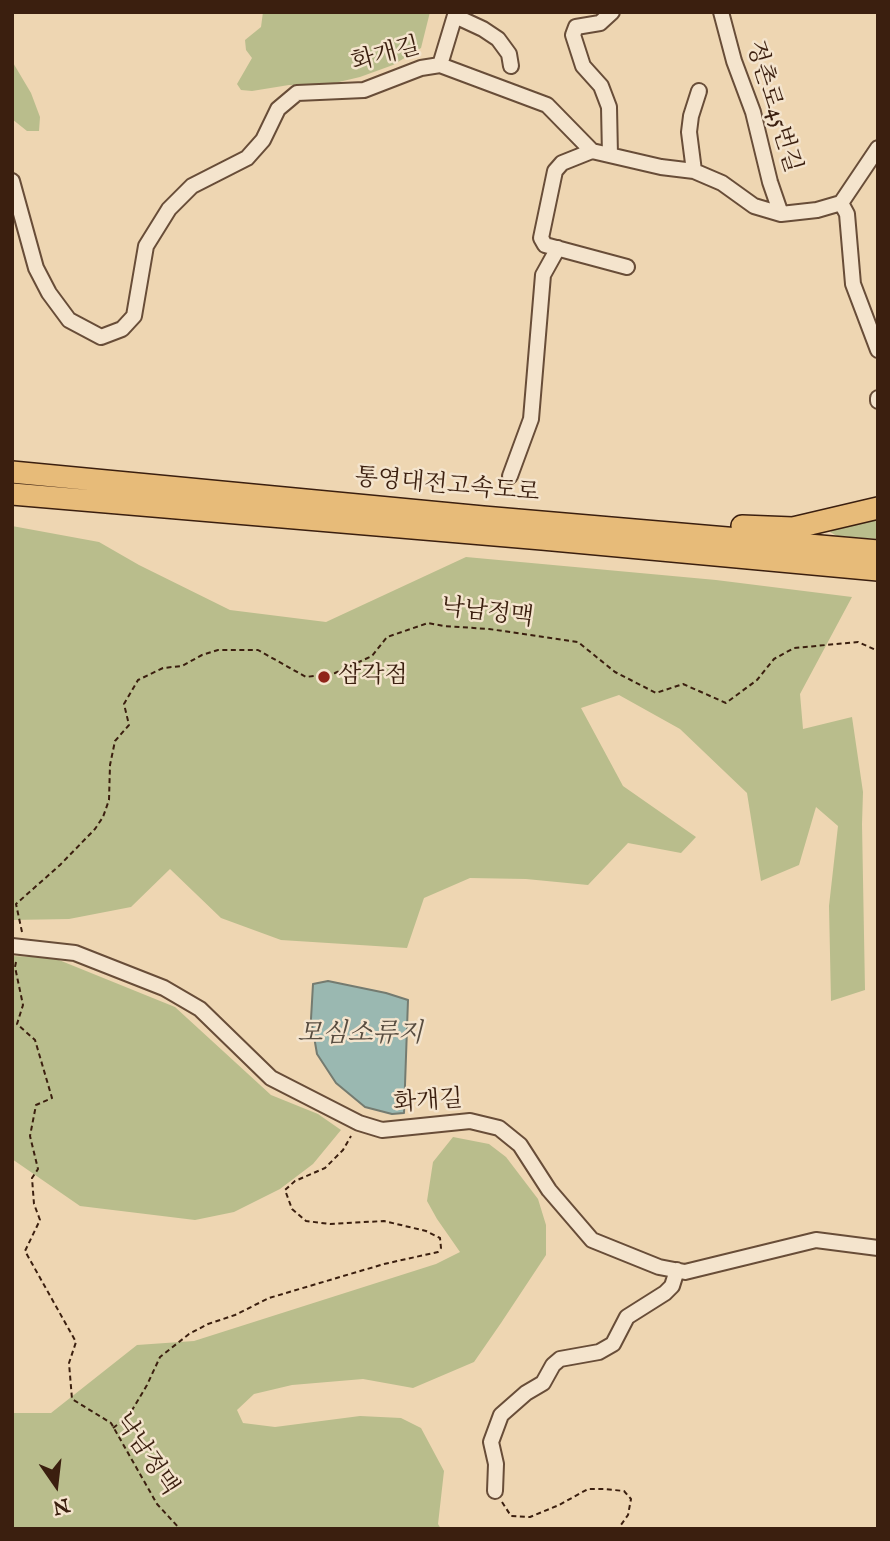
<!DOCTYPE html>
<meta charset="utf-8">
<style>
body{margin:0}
#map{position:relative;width:890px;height:1541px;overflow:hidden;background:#eed6b2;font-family:"IM FELL English",serif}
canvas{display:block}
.frame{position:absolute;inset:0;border:14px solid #3b1f0f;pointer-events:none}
.north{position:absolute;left:21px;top:1450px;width:70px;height:70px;-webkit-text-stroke:5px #f4e4cd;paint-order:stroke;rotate:166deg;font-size:19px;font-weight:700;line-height:28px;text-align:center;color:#3b1f0f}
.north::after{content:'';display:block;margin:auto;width:24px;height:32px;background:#3b1f0f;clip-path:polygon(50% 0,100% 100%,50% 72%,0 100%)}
</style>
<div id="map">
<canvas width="890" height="1541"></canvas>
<div class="frame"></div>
<div class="north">N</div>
</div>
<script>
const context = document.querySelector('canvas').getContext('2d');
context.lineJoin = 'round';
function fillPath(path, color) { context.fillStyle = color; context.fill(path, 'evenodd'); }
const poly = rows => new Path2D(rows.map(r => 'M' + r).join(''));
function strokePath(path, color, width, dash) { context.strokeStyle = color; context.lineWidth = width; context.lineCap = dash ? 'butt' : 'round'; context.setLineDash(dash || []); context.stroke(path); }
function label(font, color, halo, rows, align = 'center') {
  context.font = font + ' "IM FELL English","Noto Serif KR",serif'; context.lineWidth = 5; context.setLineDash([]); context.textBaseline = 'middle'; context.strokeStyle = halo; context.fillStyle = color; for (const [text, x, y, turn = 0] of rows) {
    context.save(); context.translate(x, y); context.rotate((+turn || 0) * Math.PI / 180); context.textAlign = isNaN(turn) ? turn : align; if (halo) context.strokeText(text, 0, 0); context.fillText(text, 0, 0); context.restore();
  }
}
fillPath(poly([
 [263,12,430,12,421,48,393,65,360,77,322,86,289,85,252,91,241,90,237,84,252,58,246,50,245,40,261,27],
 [12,61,31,93,40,117,39,131,27,131,12,119],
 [878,519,878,539,837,536,830,532,843,524],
 [12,526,99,542,139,565,230,610,326,622,466,557,716,580,852,597,800,694,803,729,852,717,863,792,862,824,865,990,831,1001,829,906,838,826,816,807,799,865,761,881,747,793,680,729,619,695,581,708,623,786,696,837,681,853,628,843,588,885,526,879,470,878,424,898,407,948,281,940,221,918,170,869,131,907,69,919,12,920],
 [12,956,54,958,175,1007,271,1095,318,1114,341,1130,313,1164,280,1189,234,1212,195,1220,80,1206,12,1159],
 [453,1137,489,1144,506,1157,538,1199,546,1225,546,1255,501,1323,474,1362,413,1388,363,1379,292,1385,254,1394,237,1410,243,1423,275,1427,360,1416,401,1418,421,1428,444,1471,438,1524,441,1529,12,1529,12,1413,51,1413,137,1345,194,1341,436,1264,460,1252,437,1219,427,1201,433,1162]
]), '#b9bd8c');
const water = poly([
 [328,981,386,993,408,1000,404,1113,392,1114,365,1107,336,1083,317,1054,311,1019,313,984,328,981]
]);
fillPath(water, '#9ab8b1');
strokePath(water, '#747b70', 2);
const minor = poly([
 [721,12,734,61,753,112,770,182,781,214],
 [455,16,483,29,498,39,509,54,511,66],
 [440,65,456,12],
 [878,148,841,203,847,214,853,284,878,350],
 [592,151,562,163,555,171,541,238,545,245,627,267],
 [610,155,609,107,601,86,583,66,573,35,576,27,600,23,612,12],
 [694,171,689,132,691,116,699,91],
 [12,181,36,268,49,293,69,320,101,337,122,329,134,316,146,246,169,209,192,186,247,158,263,140,278,109,297,93,364,90,421,68,440,65,547,105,592,151,661,167,694,171,722,183,754,206,781,214,817,210,841,203],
 [878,398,878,401],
 [510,476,531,419,543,275,558,248],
 [12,946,75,953,164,988,200,1009,271,1078,359,1123,382,1130,470,1121,499,1128,520,1145,549,1190,592,1240,659,1267,685,1272,816,1240,878,1248],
 [495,1491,496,1464,491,1442,501,1415,526,1393,543,1383,553,1365,560,1359,599,1352,613,1344,627,1317,665,1293,672,1286,677,1270]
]);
const highway = poly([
 [12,472,483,517,878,551],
 [12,494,542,539,878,570],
 [742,526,793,528,878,508]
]);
strokePath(minor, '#684d38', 18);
strokePath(highway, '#3b1f0f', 24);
strokePath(poly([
 [22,932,16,904,60,865,95,829,103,817,109,800,110,765,115,741,129,725,124,704,138,680,163,668,182,666,202,655,218,650,258,650,306,677,335,673,372,656,387,637,428,623,444,626,489,629,578,642,615,672,656,693,683,684,726,703,757,680,774,659,794,648,858,642,878,651],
 [16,962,15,967,23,1005,17,1024,35,1040,52,1098,36,1105,30,1136,38,1169,32,1178,34,1204,40,1220,25,1251,76,1342,69,1363,72,1399,111,1423,157,1504,180,1529],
 [113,1428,128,1417,147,1385,160,1357,189,1334,208,1324,235,1315,269,1298,384,1264,438,1252,441,1248,440,1238,426,1231,384,1221,330,1224,306,1221,292,1209,285,1190,295,1181,325,1168,343,1150,351,1136],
 [502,1502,511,1516,530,1517,559,1505,588,1489,604,1489,624,1491,631,1499,628,1515,618,1529]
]), '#3b1f0f', 2, [5, 3.5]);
strokePath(minor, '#f4e4cd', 14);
strokePath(highway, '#e7bb79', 21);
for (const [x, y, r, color] of [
 [324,677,7,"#8f2418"]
]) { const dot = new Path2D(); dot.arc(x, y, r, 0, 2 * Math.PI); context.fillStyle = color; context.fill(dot); strokePath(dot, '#f4e4cd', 2.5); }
label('24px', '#3b1f0f', '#f4e4cd', [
 ["화개길",386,56,-15],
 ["정촌로45번길",772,107,73],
 ["통영대전고속도로",447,487,5],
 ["낙남정맥",487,614,7],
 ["화개길",428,1103,-4],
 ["낙남정맥",145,1455,56]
]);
label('24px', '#3b1f0f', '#f4e4cd', [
 ["삼각점",338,677]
], 'left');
label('italic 26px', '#584d40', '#f4e4cd', [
 ["모심소류지",360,1036]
]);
</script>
